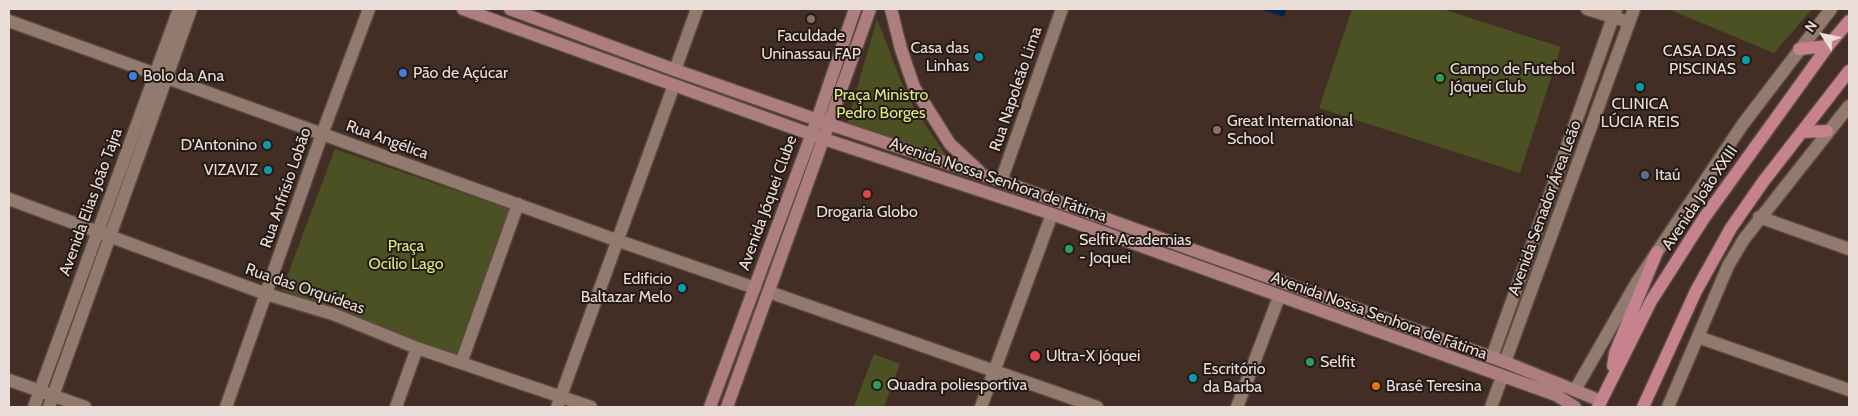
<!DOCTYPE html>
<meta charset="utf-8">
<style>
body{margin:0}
#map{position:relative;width:1858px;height:416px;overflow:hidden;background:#432e25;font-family:Cabin,sans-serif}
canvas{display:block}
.frame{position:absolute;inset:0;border:10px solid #ebddd7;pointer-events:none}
.north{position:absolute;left:1798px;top:10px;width:50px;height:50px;-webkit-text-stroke:4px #231915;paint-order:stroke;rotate:305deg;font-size:14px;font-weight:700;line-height:20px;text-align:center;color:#ebddd7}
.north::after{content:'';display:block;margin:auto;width:18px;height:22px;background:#ebddd7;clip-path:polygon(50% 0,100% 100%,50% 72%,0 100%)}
</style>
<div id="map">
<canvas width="1858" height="416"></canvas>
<div class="frame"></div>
<div class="north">N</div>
</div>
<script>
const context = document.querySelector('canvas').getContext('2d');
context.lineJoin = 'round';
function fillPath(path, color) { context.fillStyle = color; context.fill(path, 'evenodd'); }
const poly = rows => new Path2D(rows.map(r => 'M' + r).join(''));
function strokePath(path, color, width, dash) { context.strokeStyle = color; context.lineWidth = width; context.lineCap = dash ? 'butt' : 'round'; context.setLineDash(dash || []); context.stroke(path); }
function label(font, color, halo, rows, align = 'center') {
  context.font = font + ' Cabin,sans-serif'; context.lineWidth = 4; context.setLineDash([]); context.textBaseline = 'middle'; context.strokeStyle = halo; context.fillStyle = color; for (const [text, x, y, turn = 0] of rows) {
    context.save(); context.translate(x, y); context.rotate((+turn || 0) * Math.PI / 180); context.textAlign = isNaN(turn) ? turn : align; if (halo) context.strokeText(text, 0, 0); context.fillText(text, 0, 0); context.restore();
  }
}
fillPath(poly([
 [1352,9,1442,9,1561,47,1520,173,1319,108],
 [1668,9,1812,9,1774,53],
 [877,19,901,81,913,106,947,157,847,123],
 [335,149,512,210,459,357,282,290],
 [874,354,900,364,884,407,858,407,854,406]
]), '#4b5123');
fillPath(poly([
 [1260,9,1287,9,1284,17]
]), '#002246');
const minor = poly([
 [1587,9,1629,22],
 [9,21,616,240,755,288],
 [675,70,697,9],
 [9,199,266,294,333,314,417,348,591,407],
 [1759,217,1849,249],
 [769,292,1097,407],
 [1698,337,1849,390],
 [461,363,518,204],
 [9,380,85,407],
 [226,407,322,134,369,9],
 [396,407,417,348],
 [557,407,674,85],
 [981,407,1052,214],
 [1237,407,1279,297],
 [1491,407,1502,377]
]);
const tertiary = poly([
 [1001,181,1062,9],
 [1492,357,1616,9],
 [1505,362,1634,9],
 [1575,390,1637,282,1743,124,1831,9],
 [34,407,179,9],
 [49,407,191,9],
 [1668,407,1728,266,1744,239,1849,106]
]);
const secondary = poly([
 [463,9,824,139,1052,214,1556,395,1575,407],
 [510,9,675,70,829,124,1001,181,1505,362,1601,401],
 [891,9,901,49,914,87,950,144,979,171],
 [710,407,817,120,855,9],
 [727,407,870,9]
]);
const primary = poly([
 [1799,49,1828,46],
 [1802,132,1827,131],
 [1613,366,1615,353,1657,252],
 [1598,407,1651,301,1704,218,1828,46,1849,21],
 [1643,407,1696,291,1731,228,1763,182,1849,71]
]);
strokePath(minor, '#5b4a42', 15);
strokePath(tertiary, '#5b4a42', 15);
strokePath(secondary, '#5b4a42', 15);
strokePath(primary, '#5b4a42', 15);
strokePath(minor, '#937a6f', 12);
strokePath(tertiary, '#937a6f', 12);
strokePath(secondary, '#ac7e7e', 12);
strokePath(primary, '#c6838e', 12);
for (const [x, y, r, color] of [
 [811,19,5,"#8d6e63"],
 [979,57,5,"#0f9aa8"],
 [1746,60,5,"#0f9aa8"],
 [403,73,5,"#3f7fe0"],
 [133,76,5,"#3f7fe0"],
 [1440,78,5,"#2e9e5b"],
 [1640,87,5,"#0f9aa8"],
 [1217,130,5,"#8d6e63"],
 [267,145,5,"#0f9aa8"],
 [268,170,5,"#0f9aa8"],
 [1645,175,5,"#5c6f8a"],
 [867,194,5,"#e0444e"],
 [1069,249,5,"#2e9e5b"],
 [682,288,5,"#0f9aa8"],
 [1035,356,6,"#e0444e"],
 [1310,362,5,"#2e9e5b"],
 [1193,378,5,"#0f9aa8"],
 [877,385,5,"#2e9e5b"],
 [1376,386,5,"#e8710a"]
]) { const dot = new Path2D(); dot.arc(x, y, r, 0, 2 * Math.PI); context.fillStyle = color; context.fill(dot); strokePath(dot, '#231915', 2); }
label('16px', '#ebddd7', '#231915', [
 ["Faculdade",811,36,"center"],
 ["Uninassau FAP",811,54,"center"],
 ["Casa das",969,48,"right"],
 ["Linhas",969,66,"right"],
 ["CASA DAS",1736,51,"right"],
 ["PISCINAS",1736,69,"right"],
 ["Campo de Futebol",1450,69],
 ["Jóquei Club",1450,87],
 ["Pão de Açúcar",413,73],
 ["Bolo da Ana",143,76],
 ["CLINICA",1640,104,"center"],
 ["LÚCIA REIS",1640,122,"center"],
 ["Great International",1227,121],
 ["School",1227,139],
 ["D'Antonino",257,145,"right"],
 ["VIZAVIZ",258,170,"right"],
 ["Itaú",1655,175],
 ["Drogaria Globo",867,212,"center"],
 ["Selfit Academias",1079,240],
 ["- Joquei",1079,258],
 ["Edificio",672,279,"right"],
 ["Baltazar Melo",672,297,"right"],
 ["Ultra-X Jóquei",1046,356],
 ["Selfit",1320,362],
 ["Escritório",1203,369],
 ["da Barba",1203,387],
 ["Quadra poliesportiva",887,385],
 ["Brasê Teresina",1386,386]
], 'left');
label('16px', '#ebddd7', '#231915', [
 ["Rua Napoleão Lima",1016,89,-71],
 ["Rua Angélica",387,140,20],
 ["Avenida Nossa Senhora de Fátima",998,180,19],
 ["Rua Anfrísio Lobão",286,188,-71],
 ["Avenida João XXIII",1700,198,-56],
 ["Avenida Elias João Tajra",91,202,-70],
 ["Avenida Jóquei Clube",768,203,-70],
 ["Avenida Senador Área Leão",1545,208,-70],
 ["Rua das Orquídeas",305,289,19],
 ["Avenida Nossa Senhora de Fátima",1379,316,20]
]);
label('16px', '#ddea83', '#231915', [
 ["Praça Ministro",881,95],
 ["Pedro Borges",881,113],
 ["Praça",406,246],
 ["Ocílio Lago",406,264]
]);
</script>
